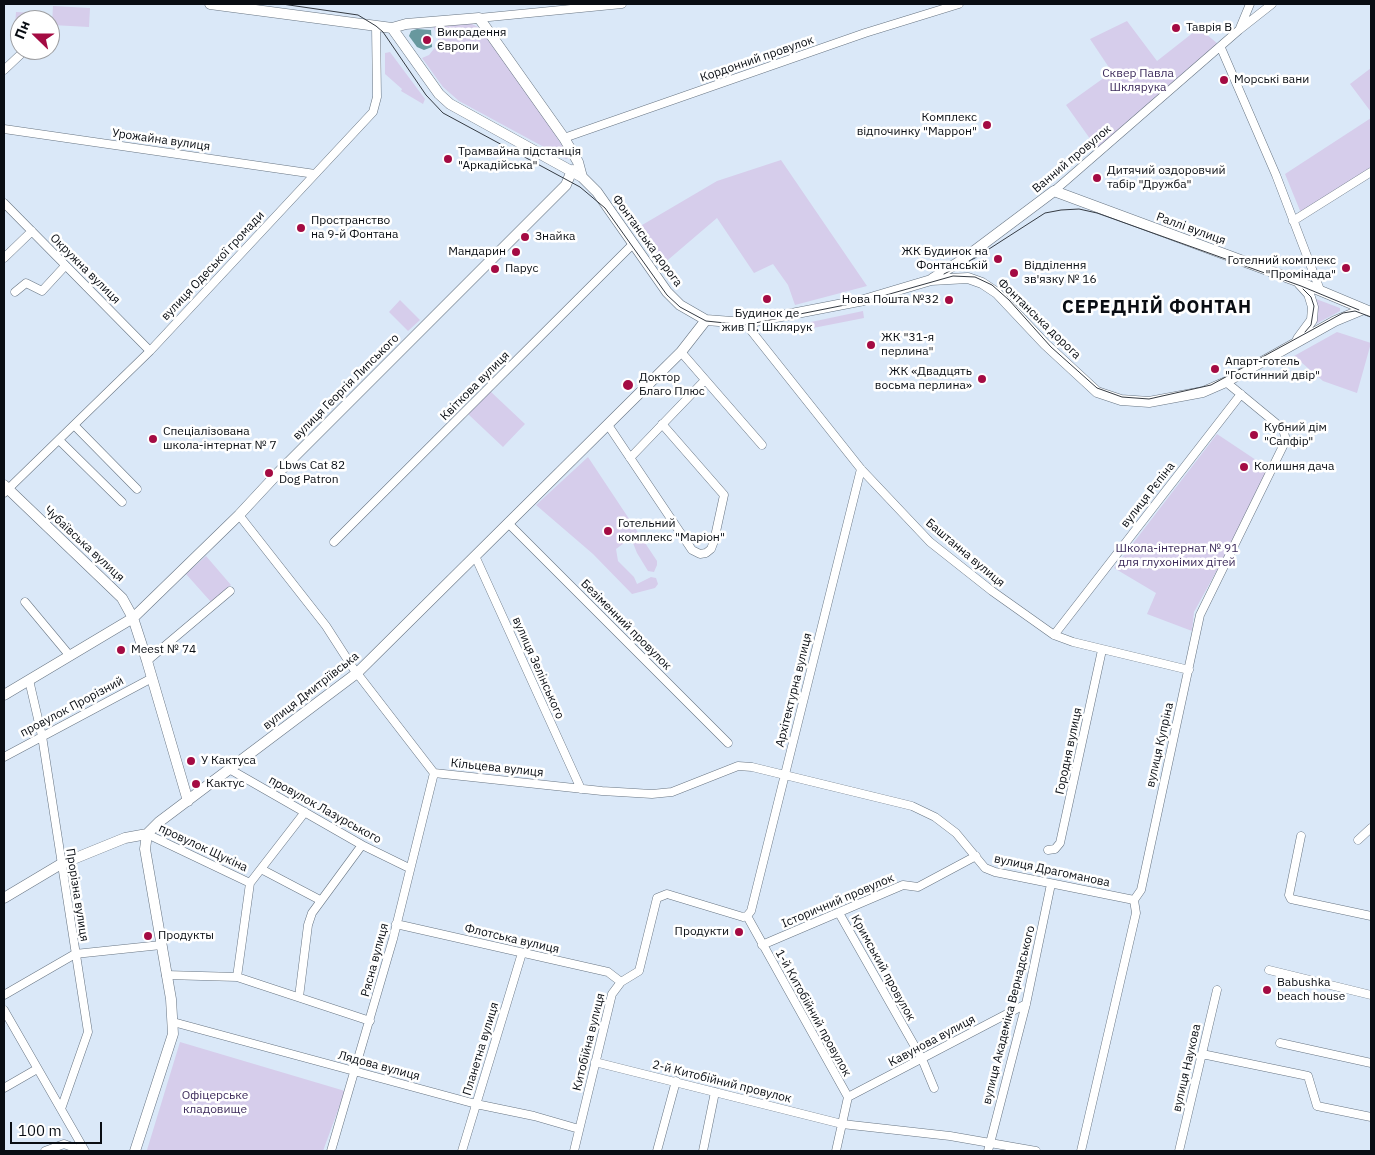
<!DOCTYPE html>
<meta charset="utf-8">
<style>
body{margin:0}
#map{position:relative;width:1375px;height:1155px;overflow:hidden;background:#dae8f8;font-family:"IBM Plex Sans",sans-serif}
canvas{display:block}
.frame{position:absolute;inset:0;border:5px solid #090d13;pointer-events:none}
.north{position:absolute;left:10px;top:10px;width:50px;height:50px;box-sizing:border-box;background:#fff;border:1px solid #9d9ea1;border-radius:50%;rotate:292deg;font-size:14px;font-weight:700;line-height:20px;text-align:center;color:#090d13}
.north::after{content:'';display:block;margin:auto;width:18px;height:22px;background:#a40b43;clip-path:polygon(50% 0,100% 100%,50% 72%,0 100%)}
.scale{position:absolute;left:10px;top:1122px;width:92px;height:22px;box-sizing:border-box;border:2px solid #090d13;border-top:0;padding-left:6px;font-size:15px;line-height:18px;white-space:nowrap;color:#090d13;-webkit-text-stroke:4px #fff;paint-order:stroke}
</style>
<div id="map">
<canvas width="1375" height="1155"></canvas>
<div class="frame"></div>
<div class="north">Пн</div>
<div class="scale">100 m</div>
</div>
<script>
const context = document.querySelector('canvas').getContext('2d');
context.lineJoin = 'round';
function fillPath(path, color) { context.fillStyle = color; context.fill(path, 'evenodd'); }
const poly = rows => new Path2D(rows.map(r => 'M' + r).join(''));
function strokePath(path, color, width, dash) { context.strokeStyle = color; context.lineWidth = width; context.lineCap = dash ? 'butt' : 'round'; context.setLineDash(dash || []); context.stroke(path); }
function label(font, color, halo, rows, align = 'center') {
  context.font = font + ' "IBM Plex Sans",sans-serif'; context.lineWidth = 5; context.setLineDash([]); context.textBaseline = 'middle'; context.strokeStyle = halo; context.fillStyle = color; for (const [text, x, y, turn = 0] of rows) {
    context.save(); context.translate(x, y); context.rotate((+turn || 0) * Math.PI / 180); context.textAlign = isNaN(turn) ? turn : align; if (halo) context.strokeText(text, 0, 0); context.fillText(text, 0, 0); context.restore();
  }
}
fillPath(poly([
 [53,6,90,8,89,27,52,25],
 [16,12,39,13,38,20,20,20,20,25,15,25],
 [1127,21,1157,61,1199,28,1218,44,1098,150,1066,105,1112,72,1090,39],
 [468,22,482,29,553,131,569,157,566,159,459,101,443,87,422,58,429,55,437,45,438,39,433,26],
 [390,52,425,99,423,104,401,91,402,89,385,74,385,53],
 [1371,68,1371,112,1350,84],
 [1371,118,1371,167,1301,213,1285,174],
 [781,160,867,286,795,305,788,285,773,264,754,273,717,218,662,265,637,228,717,181],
 [1316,299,1340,308,1340,311,1314,325,1317,312],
 [400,300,420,320,408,331,389,312],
 [863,311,864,318,813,328,811,322],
 [1337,332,1371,343,1357,393,1323,381,1294,356],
 [490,391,525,424,503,447,468,414],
 [1217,434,1268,468,1254,496,1256,499,1194,612,1192,631,1147,614,1156,593,1114,568],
 [588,457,657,561,657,565,654,572,648,571,637,553,631,538,616,549,618,561,634,577,637,584,651,577,656,578,658,584,655,588,632,594,593,554,536,505],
 [206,556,231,585,211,602,186,574],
 [180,1042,345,1091,323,1151,147,1150]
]), '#d6cdeb');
fillPath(poly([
 [417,29,431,30,432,47,424,50,417,47,409,36,411,31]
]), '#68989e');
const street = poly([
 [479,18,622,4],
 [1240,28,1250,4],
 [1221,48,1276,175,1320,290],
 [4,70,21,54],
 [4,129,315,174],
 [564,138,865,33,959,4],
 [1054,191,1239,30,1272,4],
 [4,203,150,351],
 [1293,221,1371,172],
 [4,258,32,231],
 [15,292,26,283,42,291,65,266],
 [745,323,861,469,930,542,992,591,1054,635,1073,642,1189,670],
 [681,352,762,445],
 [74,425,137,489],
 [608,425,692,550,700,554,706,553,711,549,714,541,724,495,662,424],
 [59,440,122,502],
 [630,458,705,380],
 [4,493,150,351,373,112,377,97,376,26],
 [239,515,326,626,353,668,434,773,602,791,652,794,672,792,738,766,752,767,912,806,935,817,956,833,985,868,995,872,1134,900],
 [508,523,728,743],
 [334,542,632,245],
 [475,556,581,789],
 [25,602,70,656],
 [1054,635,1241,394],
 [147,661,230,591],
 [29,680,42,736,88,1032,61,1109],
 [4,757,152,678],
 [231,770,362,845,409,868],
 [147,834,250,883],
 [1301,836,1289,895,1291,899,1371,916],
 [1358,840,1371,828],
 [1048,850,1055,849,1060,843,1102,650],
 [261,869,320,900],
 [839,913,922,1059,934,1088],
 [747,916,751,911,861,469],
 [747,916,848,1097,836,1151],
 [396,924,608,972,621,982],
 [762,945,903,885,918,887,976,856],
 [1269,970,1371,995],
 [166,975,237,977,370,1021],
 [237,977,250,883,305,812],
 [4,995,75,954,161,945],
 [299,997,308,925,312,913,362,845],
 [4,1010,85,1151],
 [173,1022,476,1104,534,1116,579,1129],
 [1280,1043,1371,1063],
 [1202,1054,1308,1076,1317,1106,1371,1117],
 [595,1062,842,1124,950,1136,1036,1151],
 [4,1088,37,1069],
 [848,1097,1026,1004],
 [45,1151,64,1144,83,1151],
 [331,1151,393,939,434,773],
 [462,1151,522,953],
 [574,1151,612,994,621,982,639,971,657,898,667,894,743,917,747,916],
 [657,1151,676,1081],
 [703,1151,715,1092],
 [988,1151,1026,1004,1051,884],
 [1081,1151,1136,913,1134,900,1141,890,1200,615,1286,440,1283,429,1226,382],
 [1179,1151,1217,990]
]);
const secondary = poly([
 [210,4,392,28,406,24,479,18,564,138,578,162,582,177],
 [392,28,439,94,450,104,582,177,597,192,667,292,680,305,706,320,745,323,864,300,931,280,968,278,982,283,997,293,1045,344,1097,392,1121,400,1149,402,1203,392,1226,382,1335,321,1364,309],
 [932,279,962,260,1054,191,1297,281,1371,312],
 [1298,339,1312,320,1313,307,1309,294,1299,283],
 [4,485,122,598,133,618,147,661,188,801],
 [4,695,133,618,239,515,279,472,566,185,572,170],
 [4,898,61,864,125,838,147,834],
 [135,1151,173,1034,171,999,145,849,147,834,159,822,357,673,681,352,706,320]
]);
strokePath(street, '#687583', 9);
strokePath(secondary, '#687583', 11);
strokePath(street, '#fff', 8);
strokePath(secondary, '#fff', 10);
strokePath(poly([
 [282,4,358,15,376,26,383,32,426,95,443,113,580,187,605,208,667,295,680,307,706,321,745,325,865,301,953,276,975,277,992,285,1009,300,1051,347,1097,388,1122,397,1149,399,1211,385,1343,313,1355,311,1371,317],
 [944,274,975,258,1045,213,1061,210,1079,209,1097,213,1301,286,1359,310],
 [1303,289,1311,297,1314,306,1311,325,1305,332]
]), '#353b43', 1);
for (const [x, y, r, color] of [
 [1176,28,5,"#a40b43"],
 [427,40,5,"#a40b43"],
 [1224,80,5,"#a40b43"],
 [987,125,5,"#a40b43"],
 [448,159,5,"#a40b43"],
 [1097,178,5,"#a40b43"],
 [301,228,5,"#a40b43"],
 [525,237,5,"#a40b43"],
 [516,252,5,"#a40b43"],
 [998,259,5,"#a40b43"],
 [1346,268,5,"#a40b43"],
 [495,269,5,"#a40b43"],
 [1014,273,5,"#a40b43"],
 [767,299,5,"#a40b43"],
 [949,300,5,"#a40b43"],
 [871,345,5,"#a40b43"],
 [1215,369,5,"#a40b43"],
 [982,379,5,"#a40b43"],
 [628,385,6,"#a40b43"],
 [1254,435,5,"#a40b43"],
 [153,439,5,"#a40b43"],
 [1244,467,5,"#a40b43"],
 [269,473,5,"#a40b43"],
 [608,531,5,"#a40b43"],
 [121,650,5,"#a40b43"],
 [191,761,5,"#a40b43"],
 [196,784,5,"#a40b43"],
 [739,932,5,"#a40b43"],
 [148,936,5,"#a40b43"],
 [1267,990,5,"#a40b43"]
]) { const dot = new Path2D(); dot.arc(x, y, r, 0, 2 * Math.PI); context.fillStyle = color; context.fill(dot); strokePath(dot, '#fff', 2); }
label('12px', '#090d13', '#fff', [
 ["Таврія В",1186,28],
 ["Викрадення",437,33],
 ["Європи",437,47],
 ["Морські вани",1234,80],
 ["Комплекс",977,118,"right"],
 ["відпочинку \"Маррон\"",977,132,"right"],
 ["Трамвайна підстанція",458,152],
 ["\"Аркадійська\"",458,166],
 ["Дитячий оздоровчий",1107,171],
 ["табір \"Дружба\"",1107,185],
 ["Пространство",311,221],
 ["на 9-й Фонтана",311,235],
 ["Знайка",535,237],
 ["Мандарин",506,252,"right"],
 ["ЖК Будинок на",988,252,"right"],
 ["Фонтанській",988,266,"right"],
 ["Готелний комплекс",1336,261,"right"],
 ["\"Промінада\"",1336,275,"right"],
 ["Відділення",1024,266],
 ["зв'язку № 16",1024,280],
 ["Парус",505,269],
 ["Нова Пошта №32",939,300,"right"],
 ["Будинок де",767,314,"center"],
 ["жив П. Шклярук",767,328,"center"],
 ["ЖК \"31-я",881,338],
 ["перлина\"",881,352],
 ["Апарт-готель",1225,362],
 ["\"Гостинний двір\"",1225,376],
 ["ЖК «Двадцять",972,372,"right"],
 ["восьма перлина»",972,386,"right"],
 ["Доктор",639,378],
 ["Благо Плюс",639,392],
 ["Кубний дім",1264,428],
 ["\"Сапфір\"",1264,442],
 ["Спеціалізована",163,432],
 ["школа-інтернат № 7",163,446],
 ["Lbws Cat 82",279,466],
 ["Dog Patron",279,480],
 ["Колишня дача",1254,467],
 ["Готельний",618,524],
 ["комплекс \"Маріон\"",618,538],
 ["Meest № 74",131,650],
 ["У Кактуса",201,761],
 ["Кактус",206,784],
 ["Продукти",729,932,"right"],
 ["Продукты",158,936],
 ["Babushka",1277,983],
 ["beach house",1277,997]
], 'left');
label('12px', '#090d13', '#fff', [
 ["Кордонний провулок",757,59,-19],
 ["Урожайна вулиця",161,140,8],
 ["Ванний провулок",1072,159,-40],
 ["Раллі вулиця",1191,229,20],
 ["Фонтанська дорога",647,241,54],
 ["вулиця Одеської громади",213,266,-47],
 ["Окружна вулиця",85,269,45],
 ["Фонтанська дорога",1039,319,44],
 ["Квіткова вулиця",475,386,-45],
 ["вулиця Георгія Липського",346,387,-45],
 ["вулиця Рєпіна",1148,495,-52],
 ["Чубаївська вулиця",84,544,43],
 ["Баштанна вулиця",965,553,40],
 ["Безіменний провулок",626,625,45],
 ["вулиця Зелінського",538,668,66],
 ["Архітектурна вулиця",794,690,-76],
 ["вулиця Дмитріївська",311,691,-38],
 ["провулок Прорізний",72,707,-28],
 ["вулиця Купріна",1160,745,-77],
 ["Городня вулиця",1069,751,-78],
 ["Кільцева вулиця",497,768,6],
 ["провулок Лазурського",325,810,29],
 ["провулок Щукіна",203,848,25],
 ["вулиця Драгоманова",1052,871,12],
 ["Прорізна вулиця",77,895,81],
 ["Історичний провулок",838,901,-23],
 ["Флотська вулиця",512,939,13],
 ["Рясна вулиця",375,960,-75],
 ["Кримський провулок",883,968,61],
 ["1-й Китобійний провулок",813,1013,61],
 ["вулиця Академіка Вернадського",1009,1015,-76],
 ["Кавунова вулиця",932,1041,-28],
 ["Китобійна вулиця",589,1042,-76],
 ["Планетна вулиця",481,1049,-73],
 ["Лядова вулиця",379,1066,15],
 ["вулиця Наукова",1187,1068,-77],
 ["2-й Китобійний провулок",722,1082,14]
]);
label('12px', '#3e2c5c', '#fff', [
 ["Сквер Павла",1138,74],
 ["Шклярука",1138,88],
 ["Школа-інтернат № 91",1177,549],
 ["для глухонімих дітей",1177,563],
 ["Офіцерське",215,1096],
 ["кладовище",215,1110]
]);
context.letterSpacing = '1px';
label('bold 18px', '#090d13', '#fff', [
 ["СЕРЕДНІЙ ФОНТАН",1157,308]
]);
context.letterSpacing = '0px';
</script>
